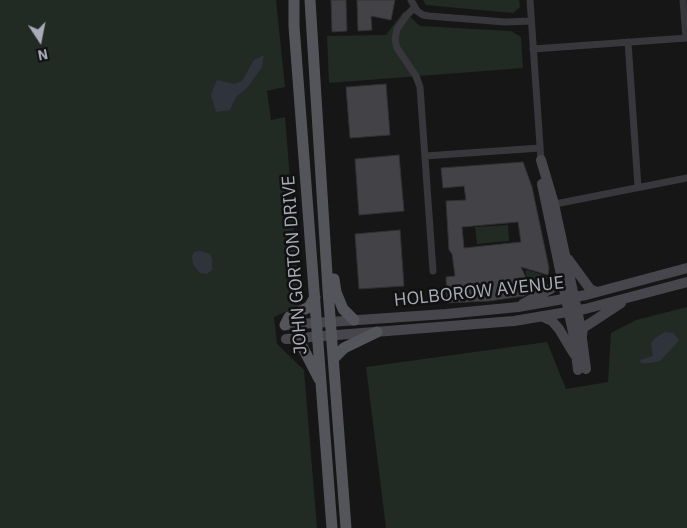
<!DOCTYPE html>
<style>
body{margin:0}
#map{position:relative;width:687px;height:528px;overflow:hidden;background:#161617;font-family:"IBM Plex Sans",sans-serif}
canvas{display:block}
.north{position:absolute;left:15px;top:15px;width:50px;height:50px;-webkit-text-stroke:4px #111112;paint-order:stroke;rotate:169deg;font-size:14px;font-weight:700;line-height:20px;text-align:center;color:#a9abb6}
.north::after{content:'';display:block;margin:auto;width:18px;height:22px;background:#a9abb6;clip-path:polygon(50% 0,100% 100%,50% 72%,0 100%)}
</style>
<div id="map">
<canvas width="687" height="528"></canvas>
<div class="north">N</div>
</div>
<script>
const context = document.querySelector('canvas').getContext('2d');
context.lineJoin = 'round';
function fillPath(path, color) { context.fillStyle = color; context.fill(path, 'evenodd'); }
const poly = rows => new Path2D(rows.map(r => 'M' + r).join(''));
function strokePath(path, color, width, dash) { context.strokeStyle = color; context.lineWidth = width; context.lineCap = dash ? 'butt' : 'round'; context.setLineDash(dash || []); context.stroke(path); }
function label(font, color, halo, rows, align = 'center') {
  context.font = font + ' "IBM Plex Sans",sans-serif'; context.lineWidth = 5; context.setLineDash([]); context.textBaseline = 'middle'; context.strokeStyle = halo; context.fillStyle = color; for (const [text, x, y, turn = 0] of rows) {
    context.save(); context.translate(x, y); context.rotate((+turn || 0) * Math.PI / 180); context.textAlign = isNaN(turn) ? turn : align; if (halo) context.strokeText(text, 0, 0); context.fillText(text, 0, 0); context.restore();
  }
}
fillPath(poly([
 [0,0,276,0,285,87,267,91,271,120,285,117,300,305,274,317,277,344,304,370,317,528,0,528],
 [423,0,519,0,520,7,513,13,426,5],
 [404,11,420,26,511,31,521,37,523,68,329,83,327,36,386,35],
 [508,225,509,241,477,244,475,227],
 [527,270,547,276,546,283,533,291,525,272],
 [687,307,687,528,386,528,366,367,547,342,566,389,608,382,611,333,636,320]
]), '#222a24');
fillPath(poly([
 [264,55,262,67,247,88,236,97,230,110,216,112,211,95,217,80,234,84,242,81,254,60],
 [200,251,210,254,212,259,212,270,207,274,200,273,193,264,192,257,194,252],
 [665,332,673,333,679,340,674,346,660,361,650,363,641,363,640,360,653,356,651,343,655,338]
]), '#2f343c');
const building = poly([
 [331,0,346,0,347,31,332,32,331,0],
 [357,0,395,0,391,20,371,16,372,30,358,31,357,0],
 [386,84,390,135,350,138,346,87,386,84],
 [399,155,404,211,359,215,355,159,399,155],
 [523,162,532,187,549,268,548,275,521,267,532,291,524,296,489,301,447,303,446,277,455,276,452,254,449,250,446,201,466,200,464,186,443,188,441,168,523,162],
 [518,222,521,242,464,248,462,227,518,222],
 [400,230,404,286,359,289,355,234,400,230]
]);
fillPath(building, '#434347');
strokePath(building, '#313033', 1);
strokePath(poly([
 [411,0,417,11,423,15,429,16,505,22,531,21],
 [530,0,541,160],
 [683,0,686,38],
 [414,8,406,16,397,29,395,40,397,48,416,76,420,87,433,271],
 [628,42,638,187],
 [533,49,687,38],
 [425,156,540,148],
 [550,205,687,178]
]), '#37373c', 7);
strokePath(poly([
 [541,160,554,204,580,324,586,369],
 [542,184,574,337,578,370],
 [568,259,590,289,597,292],
 [523,304,552,288,561,279],
 [543,317,552,321,559,329,574,354],
 [285,325,446,314,518,307,586,295,687,268],
 [582,336,583,328,621,303],
 [286,339,514,321,585,309,687,282]
]), '#46464c', 10);
strokePath(poly([
 [294,0,294,26,332,528],
 [310,0,328,290,346,528],
 [334,279,336,292,343,309,354,320],
 [285,325,289,317,309,307,315,297],
 [297,338,303,348,319,379],
 [334,358,344,348,377,332]
]), '#54545b', 11);
label('18px', '#a9abb6', '#111112', [
 ["JOHN GORTON DRIVE",295,265,-94],
 ["HOLBOROW AVENUE",479,292,-6]
]);
</script>
